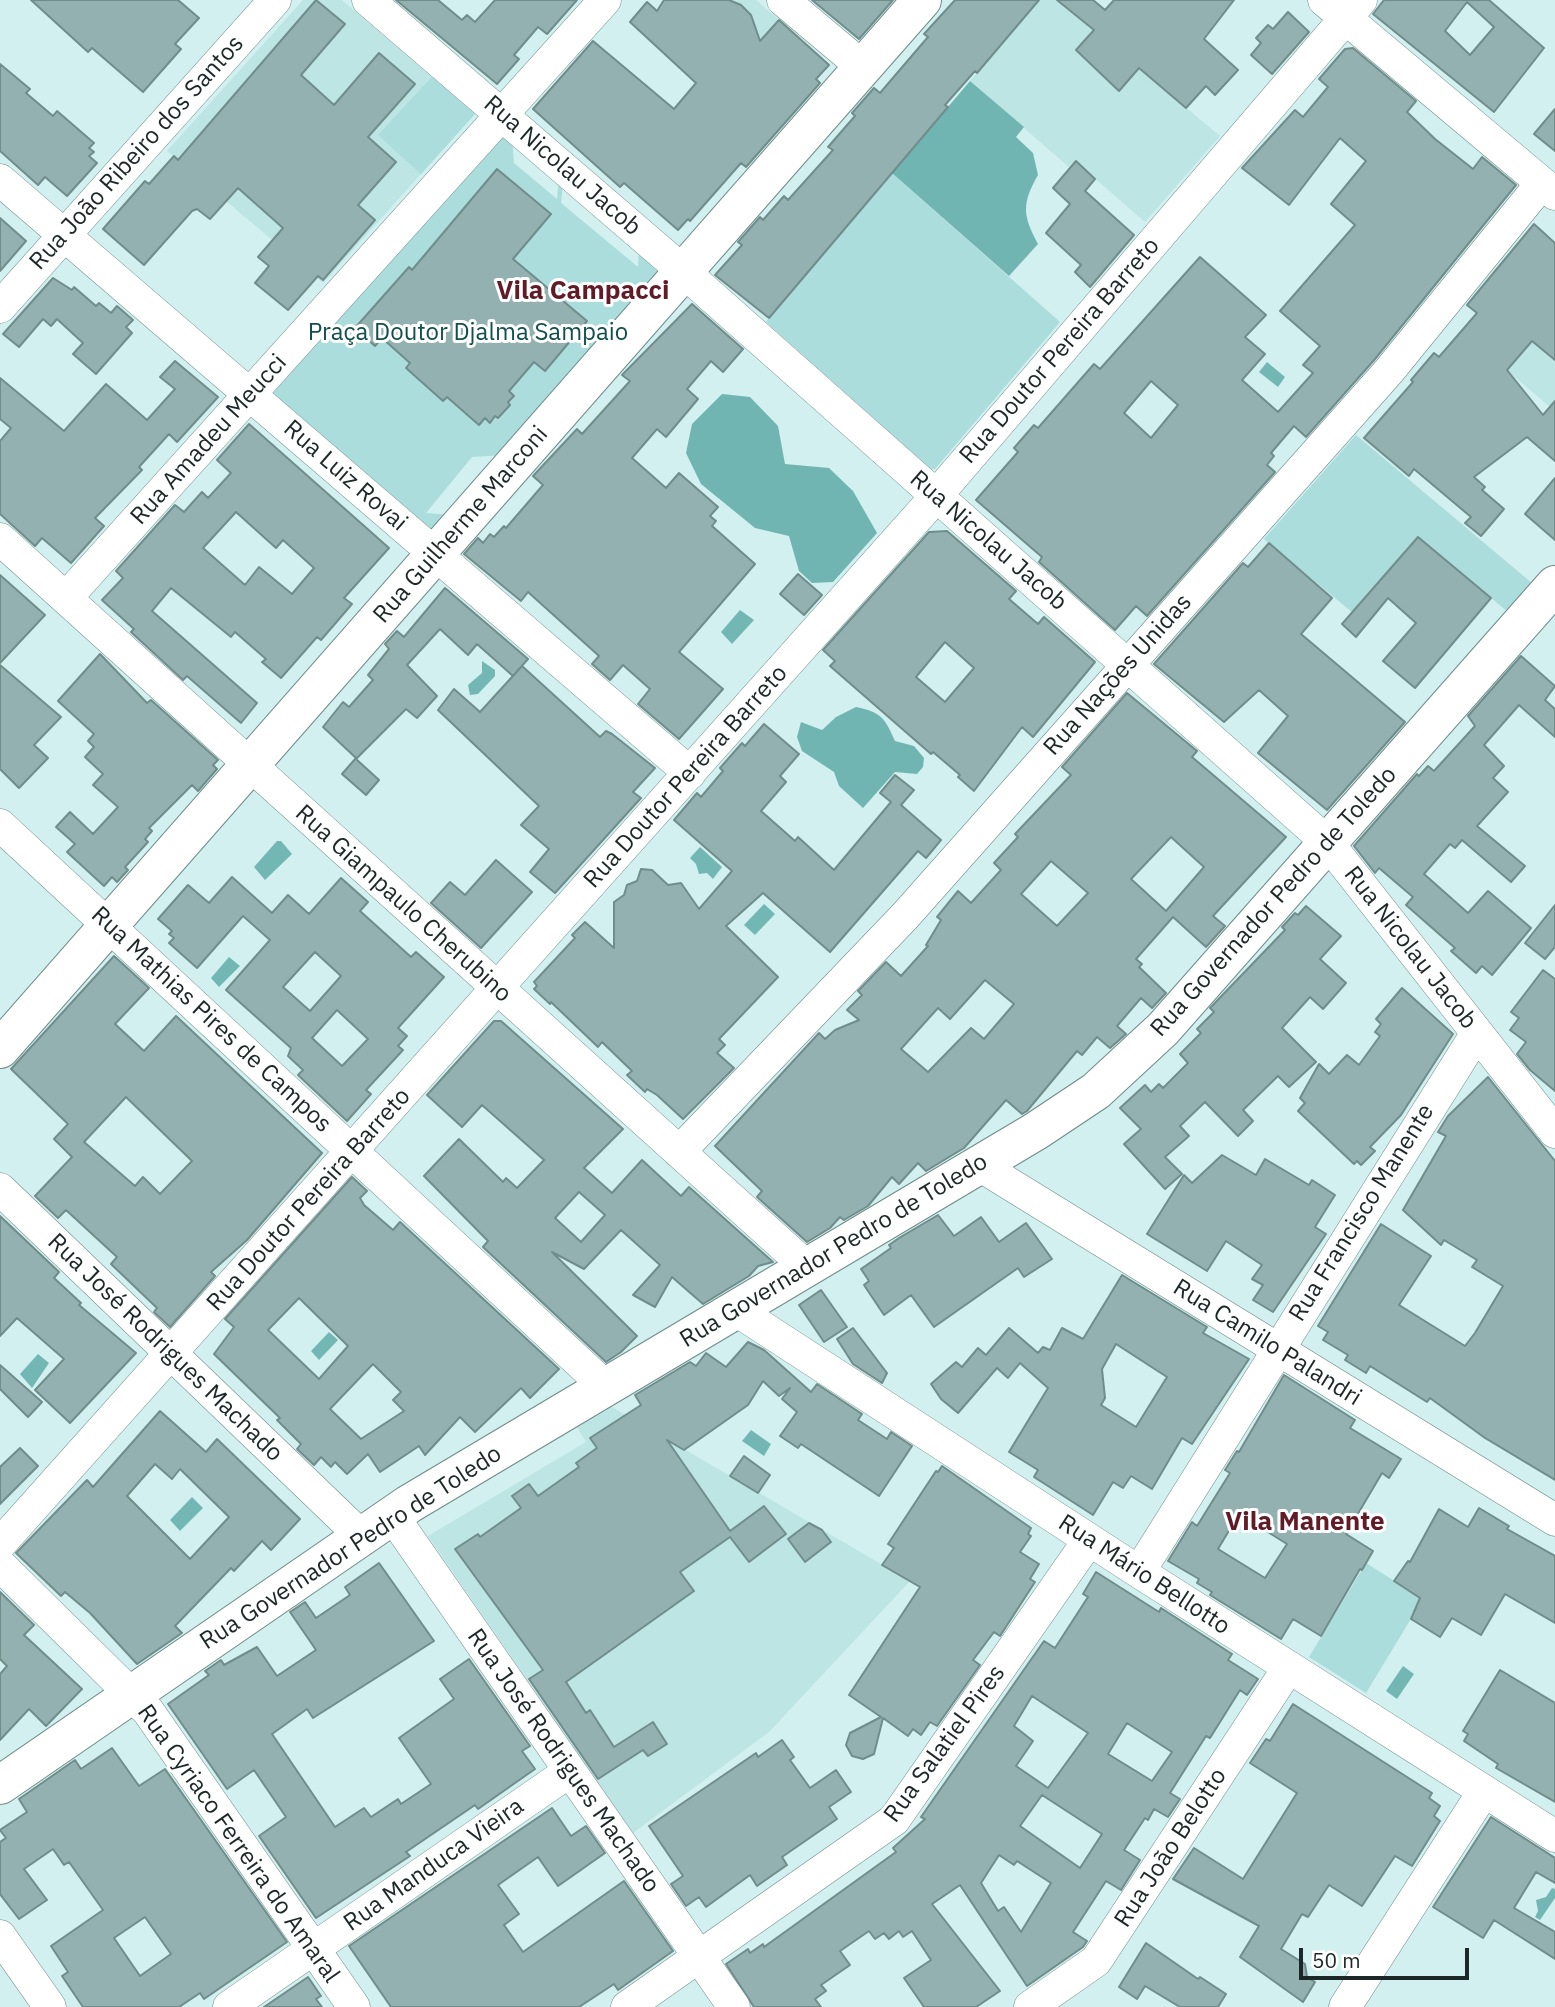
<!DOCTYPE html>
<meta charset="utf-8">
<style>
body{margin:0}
#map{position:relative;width:1555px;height:2007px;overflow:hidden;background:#d1f0ef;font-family:"IBM Plex Sans",sans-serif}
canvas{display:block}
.scale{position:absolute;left:1299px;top:1948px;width:170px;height:32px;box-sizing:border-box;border:4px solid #1c2827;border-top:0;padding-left:9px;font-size:21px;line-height:24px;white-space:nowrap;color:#1c2827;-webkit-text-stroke:5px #fff;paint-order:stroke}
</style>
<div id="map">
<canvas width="1555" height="2007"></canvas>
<div class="scale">50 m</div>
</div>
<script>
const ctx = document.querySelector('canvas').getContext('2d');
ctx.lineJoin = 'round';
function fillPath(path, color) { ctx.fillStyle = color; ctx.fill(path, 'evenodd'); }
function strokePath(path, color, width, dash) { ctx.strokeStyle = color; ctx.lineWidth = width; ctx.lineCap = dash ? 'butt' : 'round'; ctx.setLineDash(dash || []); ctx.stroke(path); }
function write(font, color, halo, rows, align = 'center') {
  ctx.font = font + ' "IBM Plex Sans",sans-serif'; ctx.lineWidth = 6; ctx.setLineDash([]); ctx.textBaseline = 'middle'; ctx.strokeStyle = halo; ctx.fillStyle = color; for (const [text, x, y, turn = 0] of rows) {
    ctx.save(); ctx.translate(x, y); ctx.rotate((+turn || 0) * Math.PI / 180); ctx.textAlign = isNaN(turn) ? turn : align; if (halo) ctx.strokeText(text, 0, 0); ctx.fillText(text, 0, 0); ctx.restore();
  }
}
fillPath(new Path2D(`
 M303,0H342L475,114L323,283L167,151Z
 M707,0H756L779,20L735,70Z
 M1039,0H1057L1220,136L1145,222L1076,162L1070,168L970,81Z
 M1555,286V401L1550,407L1494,359Z
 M612,1407L910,1581L769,1732L633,1833L428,1536L586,1442L577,1427Z`), '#bce5e4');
fillPath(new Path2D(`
 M432,77L475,114L421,174L378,135Z
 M501,136L512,138L514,163L557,199L559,178L563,181L561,203L638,267L639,247L663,268L504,455L472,457L426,513L452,515L431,532L273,393Z
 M892,173L1060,322L935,469H931L766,322Z
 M1356,435L1533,584L1508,612L1418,537L1353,613L1264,539Z
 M1366,1563L1423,1599L1366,1693L1309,1657Z`), '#aadddb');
fillPath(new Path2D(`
 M970,81L1024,127L1016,137L1033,153L1038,175C1022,203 1022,215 1038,244L1009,276L892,173Z
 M722,394L750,397L778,426L785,464L829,468L853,491L877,533L833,582L812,583L799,571L789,536L755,528L701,484L686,453L692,424Z
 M856,707C881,712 885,718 895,741L914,746L924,758L923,767L917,774L895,772L863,808L839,786L834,772L802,751L797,737L801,722L822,730L836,717Z`), '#71b5b3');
fillPath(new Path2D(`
 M1267,362L1285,377L1278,387L1259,372Z
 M740,610L754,620L732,644L721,632Z
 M482,661L495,670V676L478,694L470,695L468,685L482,673Z
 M277,841H281L292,854L265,880L254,867Z
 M700,847L722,867L713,879L707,873L699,874L696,864L690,858Z
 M764,904L775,914L755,935L744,925Z
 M229,957L240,966L219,987L211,978Z
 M329,1332L338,1340L319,1360L311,1351Z
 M38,1354L49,1363L32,1388L20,1374Z
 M751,1430L771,1444L764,1456L742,1441Z
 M192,1497L203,1508L180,1531L170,1520Z
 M1403,1666L1414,1674L1397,1699L1386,1691Z
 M1552,1888L1555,1889V1898L1540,1920L1535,1917L1538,1911L1536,1900L1546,1897Z`), '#73b7b5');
const building = new Path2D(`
 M31,0H178L199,18L175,44L181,49L143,92L92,48L88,52Z
 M316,0L345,24L301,75L334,105L379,53L415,84L368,137L396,162L358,205L375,220L323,280L318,276L288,310L255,283L269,266L258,257L283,228L238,188L210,219L197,209L192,211L144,265L103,229L145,181L149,184L174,156L178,160Z
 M396,0H438L462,20L467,15L475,22L495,0H577L547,34L538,27L514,55L519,59L497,84Z
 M664,0H729L741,5L751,15L760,41L779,20L829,65L816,79L820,83L746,167L741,163L690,221L688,219L678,230L624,183L620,187L533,109L593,41L674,109L696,83L630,22L647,2L657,11Z
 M812,0H893L859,39Z
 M955,0H1039L977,73L975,71L945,105L948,107L769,318L715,275L742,245L738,242L760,217L763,220L784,196L788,200L833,150L828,147L855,116L852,113L874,88L880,93L928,37L924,34Z
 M1057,0H1093L1105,10L1114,0H1234L1204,39L1238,70L1215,95L1206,86L1186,108L1139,68L1119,91L1076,50L1094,30Z
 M1384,0H1489L1544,48L1494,112L1373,14ZM1467,2L1494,27L1470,55L1445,31Z
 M1288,12L1309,32L1272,74L1251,55L1261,43L1256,38L1268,25L1273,29Z
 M1353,48L1416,101L1407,112L1435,139L1473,169L1482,157L1516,185L1375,359L1306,437L1294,426L1271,453L1274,456L1267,465L1275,472L1147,616L1136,606L1115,630L1039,562L1042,557L976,500L1018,452L1014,448L1034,425L1038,428L1094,364L1100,369L1200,257L1266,315L1245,337L1265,354L1242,380L1278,412L1313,373L1303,365L1320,346L1280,311L1355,225L1331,204L1366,161L1340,138L1289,205L1242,168L1295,110L1303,117L1328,87L1319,79L1345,49ZM1151,381L1178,405L1151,438L1124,413Z
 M0,64L30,89L26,93L53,116L57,111L94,143L89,148L94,152L89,156L97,163L67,196L45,177L38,185L0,151Z
 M1555,109V151L1534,134Z
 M1076,161L1095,179L1085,191L1134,235L1090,287L1075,272L1081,265L1046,233L1070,204L1053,188Z
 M497,169L551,214L513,259L587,321L545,371L534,362L509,391L514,396L508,402L510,405L498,418L495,416L490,423L485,418L479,425L447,397L443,401L406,368L410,363L382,338L375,346L355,328L409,267L412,270Z
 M0,218L26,241L0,271Z
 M1534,224L1555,243V360L1532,341L1507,370L1543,415L1555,401V461L1527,437L1474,477L1485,487L1482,490L1504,509L1481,536L1465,523L1471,517L1414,469L1409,476L1364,438L1413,382L1411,380L1434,353L1439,357L1477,313L1467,305Z
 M53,278L72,290L74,287L96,306L99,303L111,313L117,306L133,320L126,327L132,333L96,374L73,354L83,343L57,319L51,326L43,319L19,347L3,334Z
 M692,304L743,349L723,372L711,361L687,389L698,399L666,437L657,429L632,458L666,488L679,473L718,507L710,516L716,521L712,526L755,564L679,652L723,689L679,739L638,704L650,689L623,665L610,680L592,664L599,656L528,592L521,601L464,554L478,538L483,543L490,534L494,537L504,526L506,528L543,485L533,476L577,429L582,434L630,381L622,375Z
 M175,361L218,397L177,442L169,434L139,467L142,470L95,518L104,526L71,563L42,538L35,546L0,514V441L11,428L0,419V378L64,431L106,384L147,420L175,389L160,377Z
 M249,424L389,548L344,598L352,604L321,640L317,637L281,678L262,662L266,659L235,632L231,637L171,588L152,611L257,703L241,723L187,676L183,680L131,632L134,629L102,600L123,578L116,571L175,505L184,512L202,492L208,498L231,473L217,460ZM236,512L276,548L283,540L314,568L292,594L259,567L245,585L203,548Z
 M1555,478V540L1525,514Z
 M947,531L1016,591L1009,599L1038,624L1044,617L1095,662L1033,737L1022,727L974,791L958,777L960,775L933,752L931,754L830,666L835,661L823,650L929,532ZM945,642L974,668L945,702L916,677Z
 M1418,537L1491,598L1415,688L1383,661L1416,623L1388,598L1356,637L1342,624Z
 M1269,543L1332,598L1301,634L1405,722L1327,810L1258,753L1288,716L1259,690L1224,722L1154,664L1243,563L1248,567Z
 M798,574L822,595L804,615L780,594Z
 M0,575L45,615L0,663Z
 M445,588L528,659L513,676L477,644L468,655L440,629L407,665L437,696L417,718L406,709L356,759L379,780L366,795L342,774L356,758L323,727L343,702L349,707L373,680L368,675L389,649L385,644L397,631L404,637Z
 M100,654L147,703L151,700L218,760L213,765L217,769L198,791L192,785L149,828L152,831L145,839L148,842L125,867L128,870L117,882L112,877L104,886L67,852L75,844L56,827L70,812L93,834L118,807L93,785L103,774L85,757L94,747L88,741L94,734L58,701Z
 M1521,656L1555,686L1545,700L1555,709V737L1519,705L1484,745L1504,766L1493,778L1508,792L1477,826L1525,866L1511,882L1462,840L1455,848L1450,844L1424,874L1468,913L1488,891L1531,928L1492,975L1482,966L1476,973L1451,951L1455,948L1406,905L1413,897L1379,868L1375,873L1354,846L1417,774L1419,776L1428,766L1434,771L1475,726L1468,716Z
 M0,665L61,717L34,745L48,758L19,788L0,769Z
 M522,666L600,737L606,731L612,734L655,768L633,792L641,798L555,893L530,872L549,849L521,825L539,806L438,710L454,689L480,712Z
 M1127,693L1197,751L1192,757L1286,837L1213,916L1225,926L1206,947L1173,917L1136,959L1142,964L1139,967L1166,993L1152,1008L1141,998L1117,1026L1126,1034L1110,1048L1097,1037L1082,1055L1077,1051L1027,1111L1022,1114L1006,1100L964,1148L926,1171L918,1163L899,1184L892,1177L868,1206L844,1220L840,1217L830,1228L807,1242L757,1197L762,1191L715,1146L819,1033L825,1039L835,1030L859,1020L847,1010L862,995L858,991L886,962L901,976L928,946L926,945L941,920L937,917L958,891L971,903L1001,870L994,863L1018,837L1015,834L1071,775L1062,767ZM1171,837L1204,867L1166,911L1131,879ZM1051,861L1088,893L1057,926L1021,894ZM985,980L1014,1004L984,1039L971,1028L928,1072L901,1049L938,1008L950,1019Z
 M764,724L799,754L780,776L786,782L761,811L795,841L798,837L834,870L891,802L880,793L895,775L914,790L901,805L941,840L926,858L918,851L830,952L763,893L726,926L778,977L719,1039L725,1045L717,1053L734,1068L683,1119L657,1095L647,1089L645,1092L627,1075L632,1071L602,1042L598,1047L551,1002L550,1004L534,989L537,986L534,982L575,938L572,935L585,922L614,948V902L624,895L627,885L637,881L641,869L652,870L668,885L681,883L699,909L732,871L674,820L697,793L701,797L723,771L720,768L742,743L745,746Z
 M496,860L532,892L481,948L431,903L450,882L465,895Z
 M232,877L272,913L288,895L309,914L341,878L368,902L360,911L411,957L416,952L444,977L398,1028L407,1036L398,1046L403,1050L366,1090L371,1094L347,1121L298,1075L303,1070L288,1056L291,1048L226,990L270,940L243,916L197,968L169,943L174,938L169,934L172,931L158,919L188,885L209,903ZM315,952L341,976L310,1011L283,987ZM337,1010L368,1039L342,1066L312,1038Z
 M1555,905V947L1545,959L1525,943Z
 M1306,906L1341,936L1320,959L1346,983L1323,1009L1310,997L1282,1028L1316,1062L1289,1087L1278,1076L1243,1110L1253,1121L1238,1136L1205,1102L1180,1126L1189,1136L1165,1157L1182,1174L1165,1189L1124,1144L1141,1129L1120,1108L1145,1085L1151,1092L1159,1084L1163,1088L1188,1063L1180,1054L1201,1033L1197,1029L1214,1012L1210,1008L1285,930L1282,927L1295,913L1298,915Z
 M114,956L149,988L115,1024L144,1051L176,1016L322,1153L247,1240L211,1272L215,1276L170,1327L154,1312L157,1308L111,1264L117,1257L66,1210L58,1218L35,1196L72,1157L54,1139L68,1124L11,1069ZM126,1097L192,1161L160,1194L143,1177L135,1186L84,1142Z
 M1543,970L1555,979V1091L1530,1070L1517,1054L1526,1042L1510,1030L1519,1018L1511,1012Z
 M1402,988L1453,1034L1401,1115L1370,1147L1375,1151L1361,1165L1357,1161L1354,1164L1298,1111L1305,1103L1300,1098L1319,1064L1329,1074L1347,1055L1359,1065L1380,1036L1375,1032L1381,1024L1376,1019Z
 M494,1021H501L623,1129L584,1168L612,1193L642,1160L681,1196L689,1187L773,1262L758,1266L749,1276L703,1304L672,1277L655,1307L633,1295L660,1265L621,1230L584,1269L552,1252L637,1336L621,1352L606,1362L483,1247L488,1241L424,1176L459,1139L503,1182L506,1178L517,1188L544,1160L482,1105L462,1127L427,1095ZM579,1192L605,1215L581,1242L555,1218Z
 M1488,1077L1555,1161V1480L1485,1438L1430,1398L1427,1402L1370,1366L1366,1373L1345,1360L1348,1355L1323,1340L1328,1332L1318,1326L1381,1224L1431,1256L1399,1305L1465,1346L1475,1333L1503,1286L1472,1267L1477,1260L1444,1240L1441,1245L1403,1210L1446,1136L1438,1132L1448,1116Z
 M1222,1155L1256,1175L1265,1159L1309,1185L1312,1180L1335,1195L1315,1227L1326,1234L1273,1312L1253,1300L1263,1285L1252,1279L1262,1265L1226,1241L1207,1271L1147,1234L1184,1175L1192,1183Z
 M352,1177L367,1191L360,1198L364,1205L393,1230L400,1222L559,1369L530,1398L521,1388L475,1432L460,1417L425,1455L419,1446L380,1472L368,1454L347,1474L335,1462L331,1467L321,1457L314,1465L297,1449L301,1444L277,1420L280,1418L214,1354L234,1327L225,1319ZM299,1298L348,1346L319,1379L268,1330ZM373,1364L401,1392L393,1400L404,1411L361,1439L330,1409Z
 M938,1215L954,1236L981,1217L999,1242L1026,1223L1052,1259L1024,1277L1018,1268L934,1327L911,1295L884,1315L864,1285L869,1281L861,1269L891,1248L889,1245L899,1238Z
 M0,1216L59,1272L54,1278L81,1303L79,1305L136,1353L70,1423L35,1390L64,1359L17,1318L0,1336Z
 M1122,1275L1207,1327L1203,1333L1249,1359L1192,1444L1182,1438L1152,1489L1131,1476L1123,1488L1113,1482L1093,1515L1034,1477L1038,1470L1009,1452L1048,1388L1020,1363L1008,1378L997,1368L958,1413L941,1399L931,1384L956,1362L962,1367L978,1348L986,1355L1009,1328L1038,1353L1043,1347L1050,1350L1062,1328L1083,1339ZM1116,1344L1167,1377L1136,1427L1101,1405L1105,1398L1102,1369Z
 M821,1290L847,1327L824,1342L799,1305Z
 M853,1328L887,1373L882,1383L853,1364L837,1339Z
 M748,1342L764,1350L811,1392L817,1384L862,1414L858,1420L887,1439L891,1432L912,1446L879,1496L801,1444L798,1448L780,1436L797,1412L782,1399L790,1388L779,1396L763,1381L748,1405L684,1450L667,1440L730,1531L764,1506L786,1534L749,1562L730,1537L680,1572L694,1591L566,1682L586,1713L590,1710L614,1747L653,1722L667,1744L648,1756L643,1750L598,1779L529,1679L543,1670L455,1549L478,1534L480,1537L521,1508L512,1496L529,1484L538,1496L579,1467L576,1463L597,1448L590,1438L641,1405L635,1395L690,1362L696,1366L706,1353L726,1367Z
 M0,1365L42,1402L28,1417L0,1389Z
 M1284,1375L1355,1420L1350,1428L1401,1459L1389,1478L1382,1473L1346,1534L1373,1551L1362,1570L1360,1569L1321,1636L1293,1619L1281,1639L1210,1595L1212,1592L1197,1583L1199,1579L1168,1561L1192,1522L1197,1526L1230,1473L1225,1470L1237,1451L1239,1452ZM1239,1514L1287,1544L1265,1578L1218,1549Z
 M160,1411L206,1452L217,1439L300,1519L271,1550L262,1541L234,1571L231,1568L175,1626L182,1633L137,1664L90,1613L65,1592L61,1596L16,1553L87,1480L93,1487ZM155,1464L172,1479L180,1469L229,1517L190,1559L127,1496Z
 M20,1448L38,1466L0,1504V1467Z
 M744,1456L770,1475L758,1493L730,1476Z
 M942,1466L1031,1528L1028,1534L1031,1536L1020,1552L1039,1564L1030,1579L1035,1582L1000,1636L994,1632L973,1660L980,1665L937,1726L930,1722L921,1735L913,1729L908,1736L883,1718L874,1754L863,1759L852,1756L846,1745L850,1733L881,1717L849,1695L920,1587L882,1565L894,1548L888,1544L936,1471L938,1472Z
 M1479,1508L1509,1526L1507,1529L1555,1556V1623L1505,1594L1481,1635L1452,1618L1440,1637L1411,1619L1420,1598L1394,1581L1408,1561L1410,1562L1439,1509L1468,1527Z
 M809,1523L822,1530L831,1542L805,1562L788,1539Z
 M379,1563L434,1641L313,1718L307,1709L272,1734L335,1827L364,1808L371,1817L398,1799L401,1804L431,1784L399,1738L454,1699L440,1679L469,1659L530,1746L522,1751L535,1769L478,1809L475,1805L406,1852L410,1856L316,1918L259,1836L286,1817L254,1770L227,1789L168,1704L209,1675L205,1671L221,1660L224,1665L257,1647L277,1676L316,1650L290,1612L305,1602L316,1618L350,1595L345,1587Z
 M1096,1572L1159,1612L1161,1608L1232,1654L1228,1660L1258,1679L1247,1695L1240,1690L1210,1738L1206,1736L1170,1793L1180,1799L1168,1817L1154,1809L1148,1820L1145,1818L1124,1850L1140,1860L1121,1890L1106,1881L1073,1932L1087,1941L1083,1947L1027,1986L960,1885L932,1904L1000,1991L976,2007H924L904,1978L931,1960L912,1931L903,1937L899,1931L889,1939L884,1933L875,1939L869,1931L840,1951L850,1965L821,1985L826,1991L815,1999L821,2007H754L726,1964L748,1949L750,1953L763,1944L764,1947L896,1852L893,1848L925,1819L921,1817L1044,1641L1055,1648L1088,1597L1083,1594ZM1032,1696L1088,1733L1048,1788L1016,1766L1033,1741L1014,1726ZM1127,1723L1172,1752L1152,1781L1108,1754ZM1042,1795L1102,1834L1080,1868L1020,1826ZM999,1855L1014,1865L1017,1861L1051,1883L1021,1932L1004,1907L998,1911L981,1883Z
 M0,1592L34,1625L24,1635L82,1689L46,1726L29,1709L0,1740V1674L7,1666L0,1659Z
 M1500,1670L1555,1703V1802L1496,1768L1498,1764L1464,1741L1468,1734L1463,1731Z
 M1293,1704L1432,1793L1429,1798L1440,1806L1434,1816L1440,1821L1412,1866L1395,1856L1362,1906L1329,1885L1308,1917L1302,1914L1281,1949L1305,1964L1307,1977L1315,1982L1303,2002L1240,1957L1259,1926L1173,1879L1194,1848L1243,1879L1297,1793L1250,1763L1266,1739L1270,1741Z
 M782,1740L794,1757L790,1760L810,1788L836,1770L851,1792L829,1807L837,1819L782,1857L787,1865L757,1886L750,1875L706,1907L699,1897L686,1906L671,1884L683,1876L649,1826L756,1753L758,1757Z
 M112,1748L139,1786L165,1769L287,1942L204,1999L200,1993L179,2007H83L62,1976L68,1972L51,1946L103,1910L69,1862L64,1865L53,1849L24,1869L47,1900L19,1919L0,1894V1842L6,1838L0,1830L27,1812L19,1799L75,1760L81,1769ZM145,1917L171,1954L140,1976L114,1938Z
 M552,1808L571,1836L586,1826L605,1853L558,1886L538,1857L498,1885L519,1914L504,1925L523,1952L624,1881L673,1951L618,1990L614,1984L579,2007H391L349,1946Z
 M1491,1817L1555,1858V1883L1536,1872L1514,1908L1555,1932V1959L1494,1920L1483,1938L1433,1907Z
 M1146,1943L1198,1979L1200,1977L1226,1994L1218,2007H1180L1145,1986L1137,1999L1119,1987Z
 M308,1977L321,1996L316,1999L322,2007H264Z`);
fillPath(building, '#93b1b0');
strokePath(building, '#708d8c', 2);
const minor = new Path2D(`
 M368,0L683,271L1327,842L1555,1132
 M783,0L864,68
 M1324,0L1555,194
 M0,180L690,773
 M0,307L275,0
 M0,539L808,1268
 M66,598L605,0
 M0,825L606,1387
 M679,1152L905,916L1389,371L1542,183
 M979,1165L1555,1520
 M0,1189L361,1536
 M736,1310L1139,1572L1555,1836
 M392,1515L734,2007
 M0,1544L924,510L1361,0
 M0,1565L148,1711L354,2007
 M1139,1572L1477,1033
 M0,1936L50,2007
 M229,2007L570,1771
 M627,2007L894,1820L1089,1540
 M1030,2007L1096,1961L1289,1667
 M1345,2007L1484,1791`);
const major = new Path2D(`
 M0,1049L922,0
 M0,1785L409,1504L1036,1131L1096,1091L1163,1029L1555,585`);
strokePath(minor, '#6e8b8a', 33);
strokePath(major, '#6e8b8a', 40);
strokePath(minor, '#fff', 32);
strokePath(major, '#fff', 38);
write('24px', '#1c2827', '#fff', [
 ["Rua João Ribeiro dos Santos",137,153,-48],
 ["Rua Nicolau Jacob",562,166,41],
 ["Rua Doutor Pereira Barreto",1060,351,-49],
 ["Rua Amadeu Meucci",209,440,-48],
 ["Rua Luiz Rovai",345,476,41],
 ["Rua Guilherme Marconi",461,525,-49],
 ["Rua Nicolau Jacob",988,541,41],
 ["Rua Nações Unidas",1118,675,-48],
 ["Rua Doutor Pereira Barreto",686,777,-48],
 ["Rua Governador Pedro de Toledo",1274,902,-48],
 ["Rua Giampaulo Cherubino",403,904,42],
 ["Rua Nicolau Jacob",1410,948,52],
 ["Rua Mathias Pires de Campos",211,1020,43],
 ["Rua Doutor Pereira Barreto",309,1200,-48],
 ["Rua Francisco Manente",1362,1213,-58],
 ["Rua Governador Pedro de Toledo",834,1251,-31],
 ["Rua Camilo Palandri",1267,1343,32],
 ["Rua José Rodrigues Machado",165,1348,44],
 ["Rua Governador Pedro de Toledo",351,1548,-33],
 ["Rua Mário Bellotto",1144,1575,33],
 ["Rua Salatiel Pires",945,1744,-54],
 ["Rua José Rodrigues Machado",563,1761,55],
 ["Rua Cyriaco Ferreira do Amaral",238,1844,55],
 ["Rua João Belotto",1171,1848,-57],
 ["Rua Manduca Vieira",434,1865,-35]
]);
write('24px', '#124f4e', '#fff', [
 ["Praça Doutor Djalma Sampaio",468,333]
]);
write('bold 26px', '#611b27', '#fff', [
 ["Vila Campacci",583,291],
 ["Vila Manente",1305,1522]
]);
</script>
